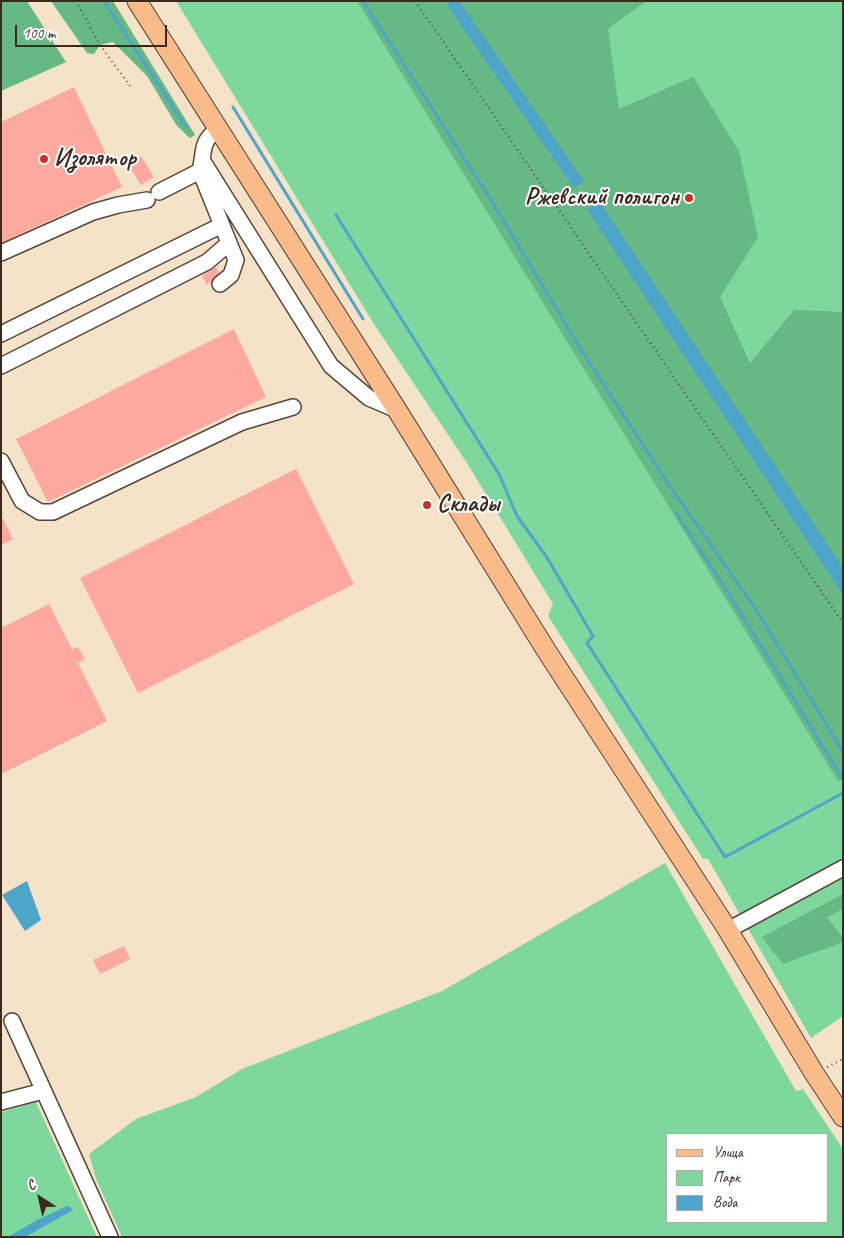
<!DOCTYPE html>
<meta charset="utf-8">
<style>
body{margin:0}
#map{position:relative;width:844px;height:1238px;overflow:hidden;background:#f4e2c9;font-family:Caveat,sans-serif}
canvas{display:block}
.frame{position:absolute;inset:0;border:2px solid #3b2a1e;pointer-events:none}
.legend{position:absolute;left:666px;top:1133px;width:162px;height:90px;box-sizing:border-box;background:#fff;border:1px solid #b1aaa5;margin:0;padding:6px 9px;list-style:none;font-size:15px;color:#3b2a1e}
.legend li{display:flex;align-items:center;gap:10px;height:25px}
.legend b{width:25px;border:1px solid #b1aaa5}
.north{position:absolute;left:15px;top:1173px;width:50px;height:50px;-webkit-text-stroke:4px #fff;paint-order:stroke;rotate:325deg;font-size:14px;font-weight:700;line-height:20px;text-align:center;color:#3b2a1e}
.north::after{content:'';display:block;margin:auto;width:18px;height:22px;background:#3b2a1e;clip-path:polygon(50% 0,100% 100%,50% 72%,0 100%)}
.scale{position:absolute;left:15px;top:25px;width:152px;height:22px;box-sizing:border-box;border:2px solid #3b2a1e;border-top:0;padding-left:6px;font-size:15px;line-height:18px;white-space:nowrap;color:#3b2a1e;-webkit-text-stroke:4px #fff;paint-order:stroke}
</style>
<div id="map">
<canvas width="844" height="1238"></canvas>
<div class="frame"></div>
<ul class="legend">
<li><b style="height:6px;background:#fabb8b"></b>Улица</li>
<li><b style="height:14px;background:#7ed89e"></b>Парк</li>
<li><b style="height:14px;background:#4da5ca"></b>Вода</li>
</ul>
<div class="north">С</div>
<div class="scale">100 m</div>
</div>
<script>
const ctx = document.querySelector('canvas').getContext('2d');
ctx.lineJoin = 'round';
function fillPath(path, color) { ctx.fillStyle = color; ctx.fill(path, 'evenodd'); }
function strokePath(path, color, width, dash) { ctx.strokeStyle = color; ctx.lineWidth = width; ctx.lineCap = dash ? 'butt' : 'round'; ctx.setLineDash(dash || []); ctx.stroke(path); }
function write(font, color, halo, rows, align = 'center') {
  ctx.font = font + ' Caveat,sans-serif'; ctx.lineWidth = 4; ctx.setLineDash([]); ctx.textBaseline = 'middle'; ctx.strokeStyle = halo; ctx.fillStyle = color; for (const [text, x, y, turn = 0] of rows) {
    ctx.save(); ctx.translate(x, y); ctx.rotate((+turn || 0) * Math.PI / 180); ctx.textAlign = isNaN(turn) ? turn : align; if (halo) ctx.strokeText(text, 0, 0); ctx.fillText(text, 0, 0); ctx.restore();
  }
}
fillPath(new Path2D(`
 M176,1H409L843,634V1016L811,1038L708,859H703L548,616L553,604L467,463L374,324Z
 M425,1H843V611Z
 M665,863L796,1091L803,1089L843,1149V1237H122L96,1179L89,1154L136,1119L196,1097L242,1069L442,991ZM668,1134H828V1222H668Z
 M36,1102L97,1237H1V1112Z`), '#7ed89e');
fillPath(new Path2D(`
 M6,1H27L66,62L1,91V3Z
 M51,1H113L195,135L190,138L177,126L147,76L113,42L100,45L94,54L87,53Z
 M357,1H646L608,29L619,109L693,77L739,151L758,237L720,297L750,363L794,310L843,312V779L838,781Z
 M843,894V909L827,917L843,938V942L783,964L762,937Z`), '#66b885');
fillPath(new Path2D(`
 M452,1H459L584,181L574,188L447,5Z
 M600,202L843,568V595L587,209Z
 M27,881L41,920L25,931L2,895Z
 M67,1206L70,1207L73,1210L25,1237H8L37,1220Z`), '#4da5ca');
strokePath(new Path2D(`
 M104,1L186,127
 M363,1L491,200L578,345L669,485L755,608L843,752
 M233,107L363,319
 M336,215L499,474L517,516L546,556L593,636L587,643L725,857L843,793
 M676,513L724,586L843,779`), '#4da5ca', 3);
fillPath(new Path2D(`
 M74,87L122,187L1,243V122Z
 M141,156L154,177L141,185L128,164Z
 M216,267L219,273L207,285L202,276Z
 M234,329L266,397L48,502L16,439Z
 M296,469L354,584L138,693L80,578Z
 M1,515L13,539L1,545Z
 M49,604L72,649L78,647L85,659L78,663L107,721L1,774V628Z
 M124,946L130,959L100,974L93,960Z`), '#fda99f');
const minor = new Path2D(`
 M202,160L331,366L369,398L397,410
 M200,171L236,260L231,275L220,284
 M159,192L200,171C205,150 200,142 218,129
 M1,253L93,212L118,205L147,200
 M1,334L222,225
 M1,366L207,262L229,243
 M1,461L22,501L40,512H53L242,422L293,407
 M728,930L843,868
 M12,1021L110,1237
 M1,1102L43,1091`);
const major = new Path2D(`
 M137,1L397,410L546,650L726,927L814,1073L843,1117`);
strokePath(minor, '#574638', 18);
strokePath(major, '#574638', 21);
strokePath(new Path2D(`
 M76,1L100,45L130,86
 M415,1L843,623
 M827,1067L843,1059`), '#574638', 2, [1, 4]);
strokePath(minor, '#fff', 15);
strokePath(major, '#fabb8b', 19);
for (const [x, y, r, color] of [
 [44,159,5,"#c8321e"],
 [689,198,5,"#c8321e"],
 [427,505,5,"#c8321e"]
]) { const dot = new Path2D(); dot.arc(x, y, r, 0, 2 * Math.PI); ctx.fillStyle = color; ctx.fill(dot); strokePath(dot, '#fff', 2); }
write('bold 24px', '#3b2a1e', '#fff', [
 ["Изолятор",54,159],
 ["Ржевский полигон",679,198,"right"],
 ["Склады",437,505]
], 'left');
</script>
